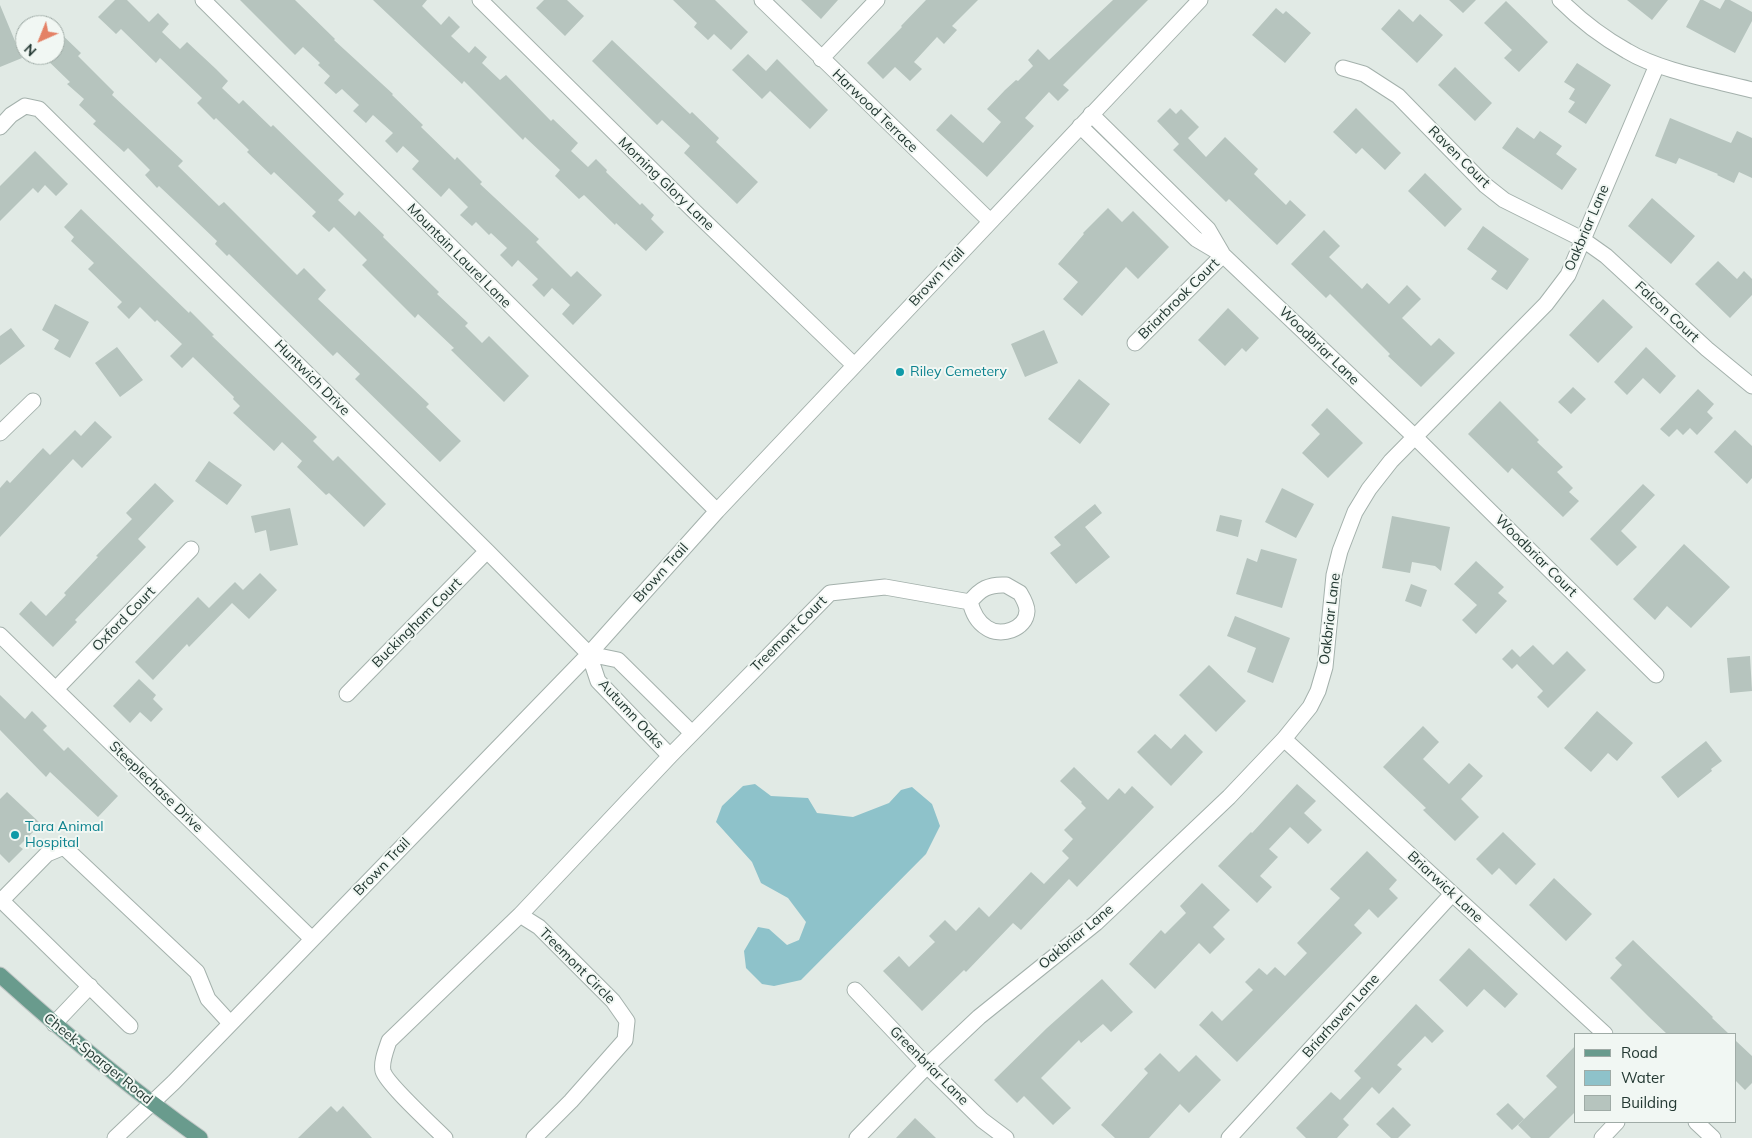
<!DOCTYPE html>
<style>
body{margin:0}
#map{position:relative;width:1752px;height:1138px;overflow:hidden;background:#e1eae5;font-family:Mulish,sans-serif}
canvas{display:block}
.legend{position:absolute;left:1574px;top:1033px;width:162px;height:90px;box-sizing:border-box;background:#f1f7f3;border:1px solid #9faba6;margin:0;padding:6px 9px;list-style:none;font-size:15px;color:#233832}
.legend li{display:flex;align-items:center;gap:10px;height:25px}
.legend b{width:25px;border:1px solid #9faba6}
.north{position:absolute;left:15px;top:15px;width:50px;height:50px;box-sizing:border-box;background:#f1f7f3;border:1px solid #9faba6;border-radius:50%;rotate:224deg;font-size:14px;font-weight:700;line-height:20px;text-align:center;color:#233832}
.north::after{content:'';display:block;margin:auto;width:18px;height:22px;background:#e48165;clip-path:polygon(50% 0,100% 100%,50% 72%,0 100%)}
</style>
<div id="map">
<canvas width="1752" height="1138"></canvas>
<ul class="legend">
<li><b style="height:6px;background:#699b8d"></b>Road</li>
<li><b style="height:14px;background:#8ec2ca"></b>Water</li>
<li><b style="height:14px;background:#b6c4be"></b>Building</li>
</ul>
<div class="north">N</div>
</div>
<script>
const ctx = document.querySelector('canvas').getContext('2d');
ctx.lineJoin = 'round';
function fillPath(path, color) { ctx.fillStyle = color; ctx.fill(path, 'evenodd'); }
function strokePath(path, color, width, dash) { ctx.strokeStyle = color; ctx.lineWidth = width; ctx.lineCap = dash ? 'butt' : 'round'; ctx.setLineDash(dash || []); ctx.stroke(path); }
function write(font, color, halo, rows, align = 'center') {
  ctx.font = font + ' Mulish,sans-serif'; ctx.lineWidth = 4; ctx.setLineDash([]); ctx.textBaseline = 'middle'; ctx.strokeStyle = halo; ctx.fillStyle = color; for (const [text, x, y, turn = 0] of rows) {
    ctx.save(); ctx.translate(x, y); ctx.rotate((+turn || 0) * Math.PI / 180); ctx.textAlign = isNaN(turn) ? turn : align; if (halo) ctx.strokeText(text, 0, 0); ctx.fillText(text, 0, 0); ctx.restore();
  }
}
fillPath(new Path2D(`
 M755,784L771,796L808,798L817,813L853,817L889,803L901,790L912,787L932,804L940,826L926,854L801,980L774,986L762,984L746,968L744,951L758,927L769,929L787,945L799,940L806,922L788,898L761,883L752,862L716,822L722,806L743,786Z`), '#8ec2ca');
fillPath(new Path2D(`
 M115,0H127L149,22L158,13L169,24L162,32L180,49L187,42L216,69L228,81L222,88L239,104L243,100L271,127L273,125L344,194L338,200L355,216L359,211L384,235L383,237L439,292L437,294L468,323L465,326L482,343L489,336L529,376L504,402L451,350L454,348L418,314L415,318L362,265L367,260L334,227L329,232L312,216L316,212L274,172L271,175L247,152L249,150L216,118L214,120L197,103L202,98L160,58L156,63L121,29L116,34L98,17Z
 M240,0H295L335,39L334,40L393,94L392,95L423,125L421,127L455,160L457,157L482,182L480,184L539,239L536,242L571,277L577,271L602,295L573,325L562,314L570,305L552,288L544,297L532,285L538,279L518,260L512,267L500,255L507,248L491,233L489,235L476,222L472,226L460,215L468,207L449,188L441,197L412,169L419,161L403,146L397,153L385,141L393,133L373,115L366,123L353,111L359,105L342,89L336,94L324,83L330,76L318,65L320,63L303,47L295,55Z
 M373,0H427L422,6L441,25L449,16L460,27L451,36L469,53L475,46L487,57L482,63L500,80L506,75L551,121L553,119L578,143L571,151L588,167L596,159L607,170L606,172L640,205L642,203L654,215L651,219L664,232L646,251L616,223L615,225L584,195L579,199L555,176L560,170L525,137L523,140L464,81L462,84Z
 M544,0H567L584,16L565,36L536,8Z
 M673,0H715L748,32L731,50L714,34L708,40L694,27L697,23Z
 M801,0H838L821,19Z
 M926,0H978L952,26L957,30L944,44L937,37L914,62L922,69L910,81L895,67L883,79L867,63L902,27L901,26Z
 M1113,0H1148L1063,85L1069,90L1058,101L1049,92L1025,118L1034,126L987,177L936,130L951,114L983,143L1001,122L987,109L1005,90L1016,80L1018,81L1033,66L1028,60L1038,49L1049,60Z
 M1449,0H1476L1463,13Z
 M1627,0H1668L1652,20Z
 M1700,0H1703L1720,9L1725,0H1730L1752,12V21L1735,53L1686,27Z
 M1506,1L1548,42L1519,72L1504,58L1512,50L1484,23Z
 M0,5L22,58L0,67Z
 M1276,8L1283,14L1286,11L1311,33L1285,63L1252,35Z
 M1399,9L1413,22L1420,14L1443,35L1417,63L1381,29Z
 M55,28L81,53L78,56L114,92L112,95L183,161L178,166L219,206L224,202L297,275L304,268L326,290L318,299L429,404L426,407L461,441L440,462L355,379L360,374L337,352L333,356L229,254L227,256L215,244L217,241L195,220L159,186L157,188L145,175L150,170L128,148L124,152L93,124L96,121L79,105L84,99L67,84L70,82L42,55H55Z
 M612,40L690,114L692,112L719,138L716,142L758,182L737,204L684,153L690,146L662,120L657,125L592,61Z
 M748,54L766,71L777,59L828,110L810,129L770,91L762,99L732,70Z
 M1577,63L1611,85L1586,124L1568,112L1575,102L1569,99L1575,89L1564,82Z
 M1455,67L1492,103L1475,121L1438,85Z
 M1170,108L1176,114L1181,109L1199,127L1188,138L1206,157L1225,137L1258,169L1254,174L1286,205L1290,200L1306,215L1277,245L1229,199L1226,202L1173,150L1179,144L1157,121Z
 M1356,108L1401,153L1385,170L1362,148L1356,154L1333,132Z
 M1670,118L1731,143L1737,131L1752,138V178L1739,172L1734,183L1717,175L1718,174L1679,158L1676,164L1655,156Z
 M1517,127L1534,139L1540,131L1562,146L1556,154L1577,169L1562,190L1502,148Z
 M35,151L68,184L56,196L45,185L38,193L33,188L0,221V186Z
 M1425,173L1462,209L1445,227L1408,191Z
 M1652,198L1695,236L1671,264L1628,226Z
 M1108,208L1122,222L1133,211L1169,247L1138,279L1126,267L1082,316L1063,299L1078,282L1058,264L1084,234L1083,233Z
 M81,209L189,313L190,311L214,335L212,336L317,437L313,441L333,461L338,456L386,504L364,527L329,493L326,495L297,467L302,461L282,442L274,451L233,413L240,406L233,399L234,397L193,357L182,368L170,356L182,344L157,320L155,322L140,307L129,319L117,307L122,302L88,269L94,263L71,241L74,237L64,227Z
 M1483,226L1529,259L1507,290L1491,279L1497,271L1467,249Z
 M1324,230L1340,246L1329,257L1362,289L1367,283L1389,304L1407,285L1421,299L1402,318L1431,346L1439,338L1455,353L1421,387L1388,356L1390,354L1330,294L1326,298L1291,264Z
 M1718,261L1737,279L1744,271L1752,279V295L1730,318L1695,284Z
 M1603,299L1633,327L1598,363L1569,335Z
 M55,304L89,322L70,358L54,349L59,340L42,330Z
 M1228,308L1259,338L1246,352L1242,348L1225,366L1198,340Z
 M11,328L25,346L0,365V336Z
 M1044,330L1058,363L1025,377L1011,344Z
 M117,347L143,380L120,397L95,363Z
 M1646,347L1676,376L1660,394L1643,378L1627,395L1614,382Z
 M1079,379L1110,404L1080,444L1048,419Z
 M1573,387L1586,399L1571,414L1558,402Z
 M1698,389L1714,404L1707,412L1713,418L1697,435L1690,428L1683,435L1677,429L1669,437L1660,429Z
 M1500,401L1539,440L1537,442L1563,467L1557,472L1573,488L1569,492L1579,501L1563,517L1512,468L1508,473L1468,434Z
 M1327,408L1363,443L1328,478L1302,453L1320,434L1311,425Z
 M95,421L112,437L82,468L73,459L0,537V488L7,480L10,483L43,448L50,455L75,430L81,436Z
 M1735,430L1752,446V478L1747,484L1714,452Z
 M209,461L242,485L227,505L195,481Z
 M155,483L174,501L138,539L146,547L75,620L77,622L53,647L19,614L31,601L46,616L66,595L64,593L98,557L96,556L132,519L126,513Z
 M1643,484L1655,495L1621,531L1637,547L1617,566L1590,539Z
 M1282,488L1314,504L1296,538L1265,522Z
 M1095,504L1102,513L1085,527L1110,557L1076,584L1050,553L1061,545L1054,537Z
 M290,508L298,545L270,551L266,530L255,533L251,516Z
 M1220,515L1242,520L1238,537L1216,531Z
 M1392,516L1450,527L1441,571L1435,566L1412,562L1410,573L1382,568Z
 M1684,544L1730,587L1691,628L1667,606L1655,620L1633,599Z
 M1261,549L1297,559L1282,608L1236,594L1247,558L1257,562Z
 M1476,561L1504,587L1498,593L1507,601L1476,634L1462,620L1477,605L1454,584Z
 M260,573L277,590L249,619L232,603L189,647L187,644L153,680L135,662L198,597L209,608L235,582L243,590Z
 M1411,584L1427,590L1421,607L1405,601Z
 M1235,616L1290,638L1273,683L1247,672L1256,648L1227,636Z
 M1533,645L1553,665L1567,651L1586,670L1548,708L1537,697L1543,691L1517,664L1512,669L1502,659L1512,649L1520,657Z
 M1750,656L1752,691L1730,693L1727,658Z
 M1209,665L1246,701L1216,732L1179,695Z
 M139,679L156,695L153,699L163,709L151,722L140,712L130,723L113,706Z
 M0,695L25,719L32,711L47,726L43,730L64,751L68,747L118,796L98,817L50,772L46,777L0,730Z
 M1597,711L1633,743L1617,761L1608,753L1591,772L1564,748Z
 M1423,726L1439,742L1423,759L1449,784L1469,763L1483,776L1461,799L1479,817L1455,841L1423,810L1426,808L1383,767Z
 M1155,734L1171,749L1185,734L1203,752L1171,786L1137,752Z
 M1706,741L1722,761L1711,769L1712,771L1678,798L1661,777Z
 M1074,767L1108,800L1119,788L1125,794L1132,786L1154,807L1077,887L1069,879L1021,930L1013,923L966,972L964,970L922,1011L883,971L899,956L909,967L935,942L929,936L945,920L956,931L979,907L989,917L1031,872L1044,884L1069,858L1062,851L1073,839L1064,830L1086,808L1081,803L1082,802L1060,781Z
 M1297,784L1316,801L1304,813L1322,830L1308,844L1290,827L1269,849L1278,857L1260,876L1272,887L1257,903L1218,866L1251,832L1252,833Z
 M7,792L41,824L19,846L23,849L9,863L0,854V799Z
 M1503,832L1536,864L1516,885L1499,868L1492,875L1476,859Z
 M1367,851L1397,880L1389,889L1398,898L1378,918L1369,909L1354,925L1362,933L1237,1062L1199,1025L1212,1011L1222,1021L1253,990L1245,982L1259,968L1267,975L1275,967L1285,976L1307,953L1297,943L1340,898L1330,889Z
 M1554,878L1592,914L1566,941L1529,905Z
 M1202,883L1230,910L1213,927L1225,939L1210,954L1199,943L1155,989L1129,964L1161,930L1165,934L1186,913L1180,906Z
 M1633,940L1713,1017L1712,1018L1729,1034H1667L1649,1017L1610,978L1622,965L1615,958Z
 M1469,948L1518,994L1505,1008L1484,989L1467,1007L1439,980Z
 M1102,979L1133,1012L1111,1032L1103,1024L1081,1043L1079,1040L1041,1078L1071,1108L1053,1125L1024,1096L1017,1103L994,1080L1047,1028Z
 M1416,1004L1444,1031L1432,1043L1425,1036L1397,1065L1402,1069L1379,1094L1372,1087L1343,1119L1349,1125L1337,1138H1306L1296,1128L1331,1092L1340,1100L1361,1078L1354,1071Z
 M1736,1041L1752,1056V1083L1745,1090L1736,1081Z
 M1576,1045V1111L1549,1138H1531L1518,1125L1557,1087L1546,1076Z
 M1160,1053L1179,1072L1196,1055L1221,1080L1189,1113L1180,1104L1149,1138H1115L1101,1125L1148,1073L1144,1069Z
 M1508,1103L1524,1119L1512,1130L1496,1114Z
 M331,1106L337,1112L343,1106L372,1138H298Z
 M1393,1107L1411,1125L1398,1138H1391L1376,1124Z
 M915,1118L936,1138H896Z`), '#b6c4be');
const minor = new Path2D(`
 M203,0L717,511
 M480,0L695,212L854,365
 M762,0L990,221
 M1560,0C1580,20 1602,37 1627,51C1660,71 1714,80 1752,90
 M821,59L877,0
 M1343,68L1364,74L1398,96L1485,185L1504,200L1582,239L1606,256L1707,349L1752,386
 M1091,114L1208,229L1222,253
 M1080,126L1196,239L1223,255L1415,437L1656,675
 M0,127L11,115L25,106L39,109L487,551L589,654L598,681L670,756
 M1135,343L1223,255
 M0,433L33,401
 M1006,585L1020,593C1023,598 1027,605 1027,611C1026,630 1000,637 987,628C977,622 973,613 970,602C980,589 989,584 1006,585Z
 M0,635L312,939
 M589,654L618,660L692,733
 M56,689L191,549
 M347,694L487,551
 M1284,739L1605,1034
 M2,901L130,1026
 M0,902L47,854L64,847L197,972L208,999L230,1023
 M520,915L670,756L830,593L885,587L970,602
 M855,990L927,1066L982,1120L1006,1138
 M54,1024L90,986
 M1696,1122L1713,1138
 M115,1138L174,1082L589,654L717,511L1200,0
 M445,1138C434,1127 386,1083 383,1071C381,1062 386,1050 389,1041L520,915L539,927L613,1001L627,1021L625,1040L571,1101L534,1138
 M857,1138L927,1066L979,1017L1096,923L1229,797L1284,739L1310,707L1318,691L1325,667L1334,575L1340,551L1355,512L1369,489L1391,461L1546,304L1568,275L1657,65
 M1229,1138L1452,894
 M1602,1138L1617,1122`);
const major = new Path2D(`
 M0,975C64,1033 129,1088 200,1138`);
strokePath(minor, '#a4b1ac', 17);
strokePath(major, '#c1c7c6', 17);
strokePath(minor, '#fff', 15);
strokePath(major, '#699b8d', 15);
for (const [x, y, r, color] of [
 [900,372,5,"#0f9aa8"],
 [15,835,5,"#0f9aa8"]
]) { const dot = new Path2D(); dot.arc(x, y, r, 0, 2 * Math.PI); ctx.fillStyle = color; ctx.fill(dot); strokePath(dot, '#f1f7f3', 2); }
write('14px', '#233832', '#f1f7f3', [
 ["Harwood Terrace",875,111,44],
 ["Raven Court",1459,157,45],
 ["Morning Glory Lane",666,184,44],
 ["Oakbriar Lane",1587,228,-67],
 ["Mountain Laurel Lane",459,256,45],
 ["Brown Trail",937,277,-47],
 ["Briarbrook Court",1179,299,-45],
 ["Falcon Court",1667,312,43],
 ["Woodbriar Lane",1319,346,44],
 ["Huntwich Drive",312,378,45],
 ["Woodbriar Court",1536,556,45],
 ["Brown Trail",661,573,-48],
 ["Oxford Court",124,619,-46],
 ["Oakbriar Lane",1330,619,-83],
 ["Buckingham Court",417,623,-45],
 ["Treemont Court",789,634,-45],
 ["Autumn Oaks",631,714,47],
 ["Steeplechase Drive",156,787,44],
 ["Brown Trail",382,867,-46],
 ["Briarwick Lane",1445,887,43],
 ["Oakbriar Lane",1076,937,-40],
 ["Treemont Circle",577,966,45],
 ["Briarhaven Lane",1341,1016,-48],
 ["Cheek-Sparger Road",98,1059,39],
 ["Greenbriar Lane",929,1066,45]
]);
write('14px', '#0d838f', '#f1f7f3', [
 ["Riley Cemetery",910,372],
 ["Tara Animal",25,827],
 ["Hospital",25,843]
], 'left');
</script>
